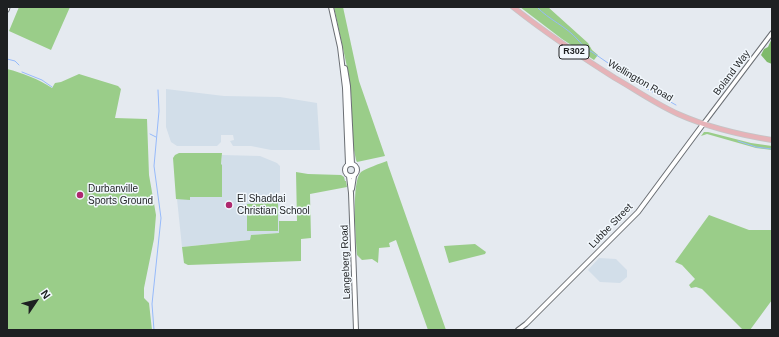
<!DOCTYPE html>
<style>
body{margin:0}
#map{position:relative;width:779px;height:337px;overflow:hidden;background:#e5eaf0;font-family:Arial,sans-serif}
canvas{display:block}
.frame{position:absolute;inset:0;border:8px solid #1e2022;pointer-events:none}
.north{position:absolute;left:16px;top:281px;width:40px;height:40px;-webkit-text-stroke:3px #f2f8fd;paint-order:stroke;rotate:55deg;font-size:11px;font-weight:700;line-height:16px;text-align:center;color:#1e2022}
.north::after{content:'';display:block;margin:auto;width:14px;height:18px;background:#1e2022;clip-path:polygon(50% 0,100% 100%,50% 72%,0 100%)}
</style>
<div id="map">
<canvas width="779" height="337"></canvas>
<div class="frame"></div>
<div class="north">N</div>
</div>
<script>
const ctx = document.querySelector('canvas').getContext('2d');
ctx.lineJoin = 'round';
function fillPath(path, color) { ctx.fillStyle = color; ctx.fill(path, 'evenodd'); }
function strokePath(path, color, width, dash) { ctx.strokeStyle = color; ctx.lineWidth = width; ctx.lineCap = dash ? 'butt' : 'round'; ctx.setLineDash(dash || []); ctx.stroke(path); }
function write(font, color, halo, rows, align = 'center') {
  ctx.font = font + ' Arial,sans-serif'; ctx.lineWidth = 3; ctx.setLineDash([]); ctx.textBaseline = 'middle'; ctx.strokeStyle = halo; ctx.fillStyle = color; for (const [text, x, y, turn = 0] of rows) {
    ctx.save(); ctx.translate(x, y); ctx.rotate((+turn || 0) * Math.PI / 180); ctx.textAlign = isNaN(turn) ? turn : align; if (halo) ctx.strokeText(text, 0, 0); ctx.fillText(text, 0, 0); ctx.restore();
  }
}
fillPath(new Path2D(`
 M166,89L224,96L280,97L317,103L320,150H271L251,146H233L230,141L234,140L233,135H221V142L217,146H177L171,142L166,127Z
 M222,155L260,156L277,163L280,166V192L278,193V198L280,199L279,233L251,235L250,240L182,247L177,199H190V165L221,164Z
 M599,258L616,259L627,270V277L620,283L600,282L588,270Z`), '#d2dee9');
fillPath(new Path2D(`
 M19,7H70L51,50L9,31Z
 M334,7H343L359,81L385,156L357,162L356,160L353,145L351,92L349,76Z
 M520,7H548L588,43L592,50L598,55L594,60L562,39Z
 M7,69C23,73 38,79 52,88L55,83L61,82L79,74L118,86L121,89L115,118L147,119L149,175L156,215L154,239L144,288V298L149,303L152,330H7Z
 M704,132H708L751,143L772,146V150L756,148L707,134L701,136Z
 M179,153H222L221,164L222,165V197H190V200L176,199L173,158L175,155Z
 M387,161L388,165L446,330H428L396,240L389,243L390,247L379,248L378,263L372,259L362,260L357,255C356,239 351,181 361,172C365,169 381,163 387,161Z
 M296,172L308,174L341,175L344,177L345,181H346L347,187L310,194L311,238L301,239V261L188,265L184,263L182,247L250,240L251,235L279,233V221H297Z
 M278,203V231H247V204Z
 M709,215L749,230H772V300L750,330H743L702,289L696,287L691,288L689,285L695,279L682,265L675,262Z
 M475,244L486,252L485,254L449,263L444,246Z`), '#9acd89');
fillPath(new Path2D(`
 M772,38V64L767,62L761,55L764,49L768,47Z`), '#7fba6b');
strokePath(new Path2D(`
 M537,7C549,20 566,26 578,40C583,45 585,49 592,52L640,85L676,105
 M7,59L15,61L19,65
 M22,72L42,80L52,87
 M150,134L156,137
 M738,141L756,147L772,149
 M154,330L152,304L161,218L154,166L159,111L158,90`), '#96bafa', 1);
const tertiary = new Path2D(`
 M7,10L8,7
 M704,123L772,33`);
const secondary = new Path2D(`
 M331,7L340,47L345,88L348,164
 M345,68L348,86L352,164
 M345 170a6 6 0 1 1 12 0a6 6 0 1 1-12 0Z
 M349,176L351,193L356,330
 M352,189L354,176
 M518,330L526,324L638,212L704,123`);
const primary = new Path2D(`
 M513,7C546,33 580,56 615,78C636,90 656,104 678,114C707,127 741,135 772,140`);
strokePath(tertiary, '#6a6e73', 5.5);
strokePath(secondary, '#6a6e73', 6);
strokePath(primary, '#c4c5c6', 6);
strokePath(tertiary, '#fff', 3.5);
strokePath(secondary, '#fff', 4);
strokePath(primary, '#e6b3b8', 4.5);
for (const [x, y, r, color] of [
 [80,195,4,"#ae286e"],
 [229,205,4,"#ae286e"]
]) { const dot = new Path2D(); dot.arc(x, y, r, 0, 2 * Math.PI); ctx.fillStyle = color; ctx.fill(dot); strokePath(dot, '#f2f8fd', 1.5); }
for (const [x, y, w] of [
 [574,52,30]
]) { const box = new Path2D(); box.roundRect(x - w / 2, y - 7, w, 14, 3); ctx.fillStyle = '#f2f8fd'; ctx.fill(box); strokePath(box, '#1e2022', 1); }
write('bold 9px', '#1e2022', null, [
 ["R302",574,52]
]);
write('10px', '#1e2022', '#f2f8fd', [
 ["Boland Way",732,73,-53],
 ["Wellington Road",640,81,30],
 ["Lubbe Street",611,226,-46],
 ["Langeberg Road",346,262,-92]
]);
write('10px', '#1e2022', '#f2f8fd', [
 ["Durbanville",88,189],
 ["Sports Ground",88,201],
 ["El Shaddai",237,199],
 ["Christian School",237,211]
], 'left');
</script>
